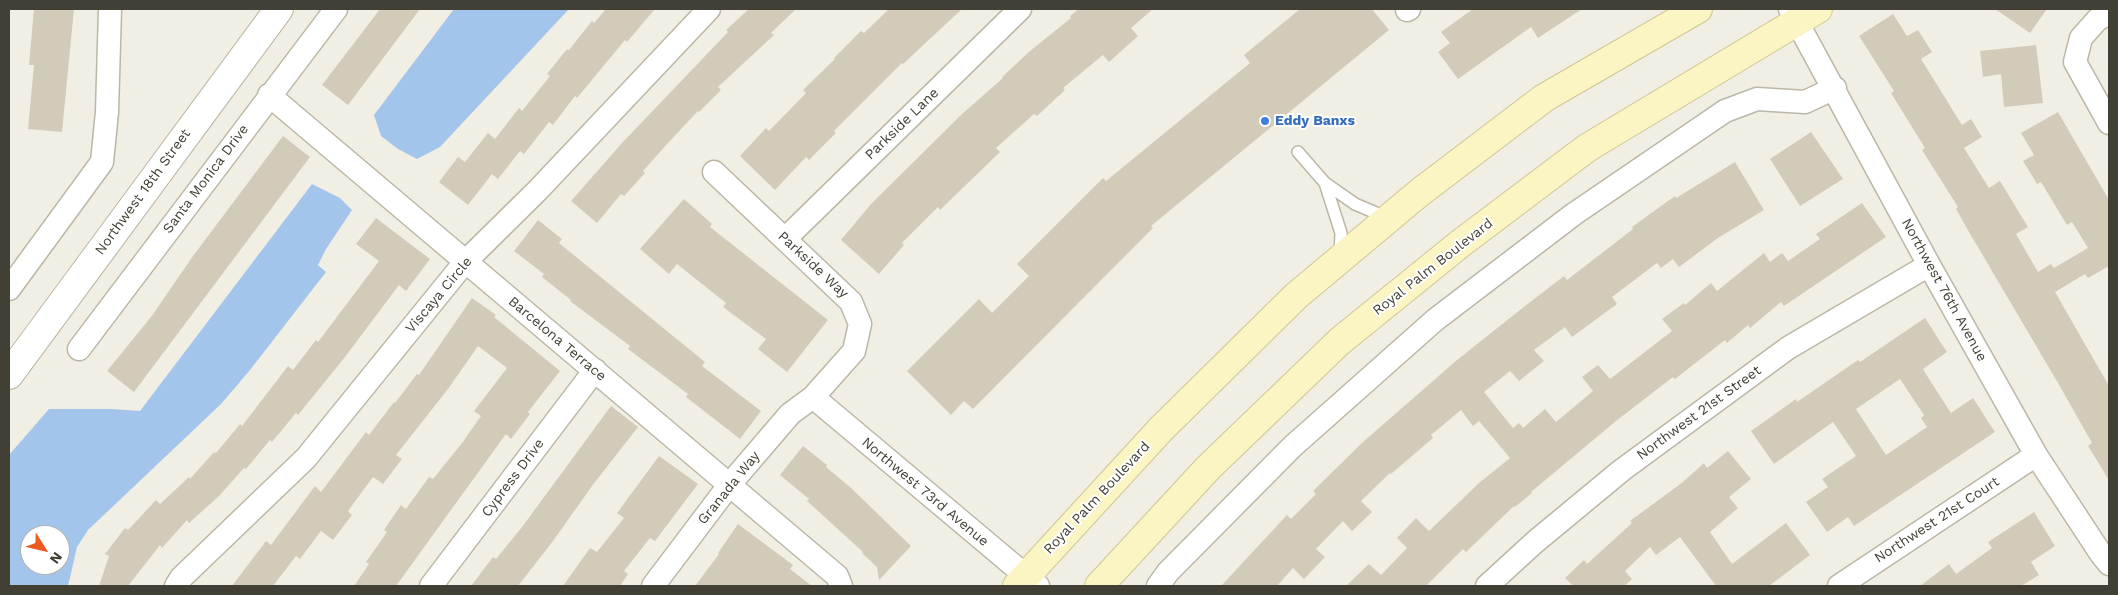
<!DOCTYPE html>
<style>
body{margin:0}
#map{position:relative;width:2118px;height:595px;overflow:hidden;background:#f1efe4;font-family:"Work Sans",sans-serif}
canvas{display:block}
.frame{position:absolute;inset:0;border:10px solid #423f34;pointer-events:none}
.north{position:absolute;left:20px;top:525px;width:50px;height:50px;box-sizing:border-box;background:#fff;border:1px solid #b3b2ae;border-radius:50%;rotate:126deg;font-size:14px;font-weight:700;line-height:20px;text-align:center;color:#423f34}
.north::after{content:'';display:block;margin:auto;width:18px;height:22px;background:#ec5a20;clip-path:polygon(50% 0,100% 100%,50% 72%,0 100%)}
</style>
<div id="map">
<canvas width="2118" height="595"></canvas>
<div class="frame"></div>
<div class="north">N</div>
</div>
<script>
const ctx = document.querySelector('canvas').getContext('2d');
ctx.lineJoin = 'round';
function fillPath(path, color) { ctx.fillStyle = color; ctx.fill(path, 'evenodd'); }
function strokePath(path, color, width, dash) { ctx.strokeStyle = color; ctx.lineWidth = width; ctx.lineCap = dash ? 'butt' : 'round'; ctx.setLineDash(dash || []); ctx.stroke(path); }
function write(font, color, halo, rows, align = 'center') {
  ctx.font = font + ' "Work Sans",sans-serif'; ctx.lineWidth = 4; ctx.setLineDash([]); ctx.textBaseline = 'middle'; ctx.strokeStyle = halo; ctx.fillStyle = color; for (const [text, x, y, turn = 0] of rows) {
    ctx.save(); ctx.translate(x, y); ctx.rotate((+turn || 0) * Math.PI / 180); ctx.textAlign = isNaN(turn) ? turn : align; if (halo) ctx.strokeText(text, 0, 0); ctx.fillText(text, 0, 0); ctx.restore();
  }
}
fillPath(new Path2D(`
 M454,9H569L440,147L417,159L398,149L381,136L374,115Z
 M312,184L340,198L352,210L326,249L318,265L326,272L250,370L221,404L88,530L77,547L68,586H9V455L49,409H112L140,411ZM30,535H60V565H30Z`), '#a3c4eb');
fillPath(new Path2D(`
 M34,9H74L62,132L28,129L34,65H29Z
 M380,9H420L348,105L322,85Z
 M606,9H655L627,42L625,40L577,98L575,96L553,125L549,122L524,154L520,151L498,179L492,174L468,205L439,182L458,157L465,162L488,133L495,139L519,108L522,111L550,76L547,74L567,49L569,50L592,21L594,23Z
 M749,9H796L771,33L774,35L718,87L721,90L699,112L698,111L668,143L643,171L645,173L624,196L621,194L597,223L571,201L622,143L728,32L726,30Z
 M889,9H962L903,64L902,63L834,131L836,133L809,160L806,157L775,190L740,156L766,128L769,131L806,93L803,90L835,59L834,58L861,31L864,33Z
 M1079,9H1153L1131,28L1138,36L1109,62L1103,55L1063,88L1065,90L1037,116L1034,114L996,148L1000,152L940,210L938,207L902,243L904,245L879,274L841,240L871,204L962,114L1003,78L1002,77L1030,51L1071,18L1070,16Z
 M1300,9H1372L1389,30L1151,226L1153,228L973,409L964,401L951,415L907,371L979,299L992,313L1029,276L1017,264L1103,178L1106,181L1250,63L1244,55Z
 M1473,9H1582L1538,38L1531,27L1458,79L1438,52L1450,43L1441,32Z
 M1995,9H2047L2030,33Z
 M1893,14L1907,36L1918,30L1932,52L1921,59L1962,125L1971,119L1982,137L1964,148L1989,188L2000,181L2028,227L2016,234L2038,272L2051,264L2054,268L2088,248L2072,222L2067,225L2041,182L2037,184L2023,161L2034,155L2021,133L2058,112L2109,200V266L2088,278L2085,274L2055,292L2109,386V480L2088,446L2092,443L2058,383L1969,232L1956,209L1958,207L1922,150L1925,148L1891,93L1894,91L1859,36Z
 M2036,45L2043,103L2004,107L2001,74L1983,77L1980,51Z
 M1811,132L1843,179L1800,206L1770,159Z
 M283,136L310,157L134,392L107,371L151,317L193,256Z
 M1735,162L1764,210L1718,238L1679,267L1673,259L1661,268L1657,263L1612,297L1617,304L1572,337L1565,327L1534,350L1544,361L1519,381L1510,371L1484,392L1513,428L1519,423L1523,428L1545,409L1556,422L1593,391L1582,377L1598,365L1610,379L1672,331L1662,319L1684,303L1685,305L1711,283L1717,291L1764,253L1770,262L1782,253L1788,261L1820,239L1816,234L1862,203L1886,237L1784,306L1781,302L1750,328L1748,325L1727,343L1725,340L1675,379L1673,377L1616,421L1531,492L1532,493L1515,507L1514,506L1466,552L1463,549L1426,586H1346L1369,564L1381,575L1407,548L1397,538L1416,518L1429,531L1479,483L1510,458L1479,421L1473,426L1461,410L1431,435L1433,438L1391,474L1390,473L1361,501L1372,512L1352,531L1343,521L1316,549L1325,557L1304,579L1293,568L1277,586H1221L1287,515L1291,519L1316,494L1313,491L1363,442L1457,360L1525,306L1564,276L1567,280L1633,229L1632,227L1675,196L1676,198Z
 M684,199L712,224L710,227L828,320L787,372L758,349L766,339L723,307L726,303L677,264L669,274L640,249Z
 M376,218L430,259L406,291L399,285L345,357L298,415L296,413L272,442L270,440L246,469L244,468L219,496L189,523L187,520L162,548L160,545L128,586H99L109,556L105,554L125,528L128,530L156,500L160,504L189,477L190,479L214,452L216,453L240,424L242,426L288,366L293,370L316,340L318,342L379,261L356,244Z
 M538,220L562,239L559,243L705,362L702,366L761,411L740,439L686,397L688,394L628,349L630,346L570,301L571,300L542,277L544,274L514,251Z
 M472,298L496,315L494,317L560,371L528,412L530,414L511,439L506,434L396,586H354L369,564L366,562L387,532L384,530L401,505L406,509L429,477L433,479L462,443L481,416L474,411L507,368L478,346L448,389L396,455L402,459L383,484L373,477L348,511L352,515L333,540L321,531L300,559L296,556L273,586H232L266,541L271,545L315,486L321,492L366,432L369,435L394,402L395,403L417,374L419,375Z
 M1925,318L1947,352L1923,369L1929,379L1951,413L1973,398L1995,432L1854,526L1848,517L1827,532L1806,502L1828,487L1822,479L1856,456L1833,422L1774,464L1751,431L1796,399L1797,402L1858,360L1860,362ZM1900,379L1924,415L1921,418L1927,427L1886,455L1856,409Z
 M611,406L638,427L592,486L553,541L518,586H471L493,557L496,559L522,527Z
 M803,446L827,465L826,467L850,487L911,546L879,580L877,567L862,553L863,552L807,501L809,499L780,475Z
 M1728,451L1751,479L1729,497L1738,508L1710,532L1732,564L1786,523L1810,555L1769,586H1716L1680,537L1656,555L1650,547L1625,571L1632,579L1624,586H1573L1565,578L1584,560L1587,564L1632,523L1630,521L1683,482L1704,463L1707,468Z
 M659,456L698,484L655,541L650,538L624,571L628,574L620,586H563L590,548L597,552L624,518L617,513Z
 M2034,512L2055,546L2031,562L2039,575L2021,586H1920L1949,564L1956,574L1992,548L1988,542Z
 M738,524L793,565L790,569L812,586H695L719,554L718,553Z`), '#d2cbba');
const service = new Path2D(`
 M1298,152L1325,183L1355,204L1388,218
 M1325,183L1341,233L1340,256`);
const minor = new Path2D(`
 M1790,9L1929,265L2036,455L2101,554L2109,564
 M1407,10L1409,9
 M2109,13L2097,20L2081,38L2075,62L2109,123
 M269,95L837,576L841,586
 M785,239L1020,9
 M9,289L102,162L107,112L110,9
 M79,349L336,9
 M813,397L1038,586
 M176,586L181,578L306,458L465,262L538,190L709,9
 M431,586L595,370
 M653,586L730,484L790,414L813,397L854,351L860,324L851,302L714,172
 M1158,586L1168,572L1293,446L1435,320L1574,214L1725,111L1757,99L1805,102L1835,88
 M1487,586L1535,542L1622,470L1788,348L1929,265
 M1839,586L2036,455`);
const tertiary = new Path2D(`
 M9,375L279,9`);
const secondary = new Path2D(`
 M1017,586L1161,429L1296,296L1419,193L1544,98L1698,9
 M1099,586L1208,468L1340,341L1461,243L1587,148L1818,9`);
strokePath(service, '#bbb7a7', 14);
strokePath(minor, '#bbb7a7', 25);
strokePath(tertiary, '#bbb7a7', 30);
strokePath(secondary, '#cec796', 30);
strokePath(service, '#fff', 11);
strokePath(minor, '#fff', 22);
strokePath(tertiary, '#fff', 28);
strokePath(secondary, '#fbf5c4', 28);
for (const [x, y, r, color] of [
 [1265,121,5,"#3f7fe0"]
]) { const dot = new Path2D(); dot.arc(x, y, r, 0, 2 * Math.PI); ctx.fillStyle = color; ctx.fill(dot); strokePath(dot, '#fff', 2); }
write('bold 14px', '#366cbe', '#fff', [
 ["Eddy Banxs",1275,121]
], 'left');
write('14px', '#423f34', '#fff', [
 ["Parkside Lane",902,124,-44],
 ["Santa Monica Drive",206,179,-53],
 ["Northwest 18th Street",143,192,-54],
 ["Parkside Way",813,265,43],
 ["Royal Palm Boulevard",1433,267,-38],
 ["Northwest 76th Avenue",1944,290,61],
 ["Viscaya Circle",439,295,-50],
 ["Barcelona Terrace",557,339,40],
 ["Northwest 21st Street",1699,413,-36],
 ["Cypress Drive",513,478,-53],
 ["Granada Way",729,488,-51],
 ["Northwest 73rd Avenue",925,492,40],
 ["Royal Palm Boulevard",1097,498,-47],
 ["Northwest 21st Court",1937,520,-33]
]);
</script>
